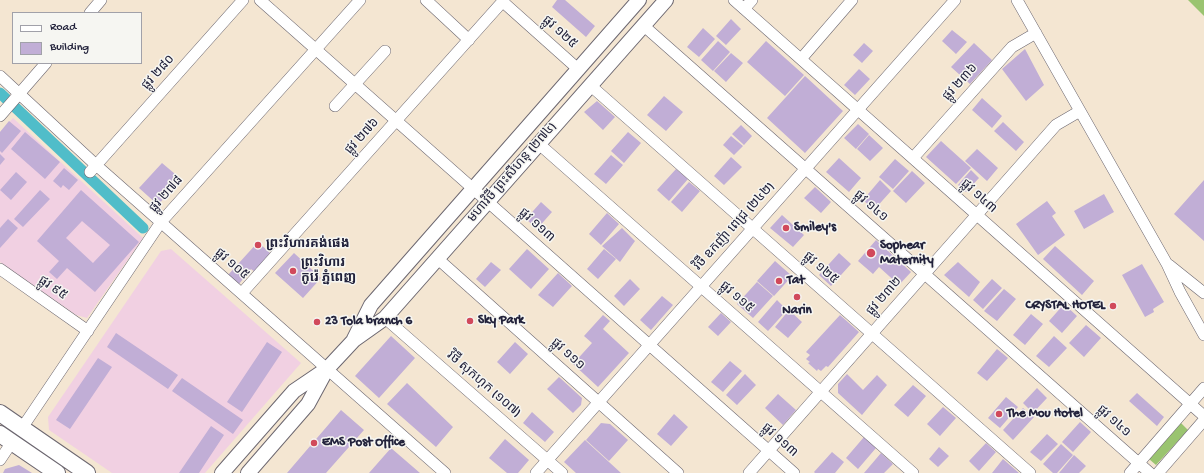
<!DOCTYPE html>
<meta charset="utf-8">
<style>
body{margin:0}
#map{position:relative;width:1204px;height:473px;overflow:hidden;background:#f4e6d2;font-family:"Gochi Hand",sans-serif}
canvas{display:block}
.legend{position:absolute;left:12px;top:12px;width:130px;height:52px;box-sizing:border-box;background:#f6f6f2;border:1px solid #a1a1a9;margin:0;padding:5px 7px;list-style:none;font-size:12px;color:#22223b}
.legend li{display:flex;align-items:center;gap:8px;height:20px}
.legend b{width:20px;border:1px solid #a1a1a9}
</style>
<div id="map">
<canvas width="1204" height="473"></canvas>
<ul class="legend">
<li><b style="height:5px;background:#fff"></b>Road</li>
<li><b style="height:11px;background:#c1aed6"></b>Building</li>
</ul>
</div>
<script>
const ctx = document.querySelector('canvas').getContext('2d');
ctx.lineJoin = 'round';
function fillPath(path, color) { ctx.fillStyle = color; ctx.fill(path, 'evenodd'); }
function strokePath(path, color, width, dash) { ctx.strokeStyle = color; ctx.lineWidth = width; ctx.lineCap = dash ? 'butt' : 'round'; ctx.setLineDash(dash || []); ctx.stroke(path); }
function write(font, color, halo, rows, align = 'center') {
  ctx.font = font + ' "Gochi Hand","Noto Sans Khmer",sans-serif'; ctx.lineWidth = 3; ctx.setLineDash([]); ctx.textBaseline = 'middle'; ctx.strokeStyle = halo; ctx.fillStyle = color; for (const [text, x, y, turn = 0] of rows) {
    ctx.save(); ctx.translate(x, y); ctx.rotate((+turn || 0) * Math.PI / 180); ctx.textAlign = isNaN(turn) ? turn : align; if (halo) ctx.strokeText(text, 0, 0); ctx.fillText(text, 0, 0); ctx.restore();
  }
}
fillPath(new Path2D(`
 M13,118L143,238L87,318L76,315L0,262V132Z
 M171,249L301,363L205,473H112L49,430L48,417L161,251Z`), '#f1d0e2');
fillPath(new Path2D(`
 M1188,0H1204V16Z
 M1181,423L1188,430L1156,465L1149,459Z`), '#9ac470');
strokePath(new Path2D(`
 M0,93L143,228`), '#50bdc9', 11);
fillPath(new Path2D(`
 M557,0H565L595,26L586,37L552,7Z
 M731,19L741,29L726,45L716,36Z
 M703,28L715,39L699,57L687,47Z
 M952,30L967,42L956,54L942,41Z
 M718,41L730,52L713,71L701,60Z
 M766,41L804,75L785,96L747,62Z
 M864,43L873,51L862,63L853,55Z
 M974,43L992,60L970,84L951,67Z
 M1025,49L1044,85L1026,101L1002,69Z
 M731,53L743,63L726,82L714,71Z
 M859,69L870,79L855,95L844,85Z
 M805,76L843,111L805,153L767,118Z
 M664,96L683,112L666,131L647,115Z
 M982,98L1002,116L992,128L972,110Z
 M597,101L615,117L603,130L584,112Z
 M9,121L21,131L2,153L0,151V132Z
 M1003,122L1024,142L1016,151L994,131Z
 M858,124L869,134L856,149L844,138Z
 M741,125L752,136L744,145L732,134Z
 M25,132L60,162L45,179L11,149Z
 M628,132L641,143L624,163L611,151Z
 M869,135L883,148L870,161L857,149Z
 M731,136L743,146L734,155L723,145Z
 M941,141L971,168L956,184L926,157Z
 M977,149L998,168L987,181L965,161Z
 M0,154L5,159L0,165Z
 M611,155L623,165L606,184L594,174Z
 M731,157L742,167L724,185L714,176Z
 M839,158L861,178L849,192L826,172Z
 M895,159L909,171L893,189L879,177Z
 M162,163L181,179L158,205L139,188Z
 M64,168L78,180L69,190L63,185L61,188L53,181Z
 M676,169L688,179L669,201L657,190Z
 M971,170L979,178L966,192L958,185Z
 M912,171L925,183L906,203L893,191Z
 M16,172L27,182L11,200L0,190Z
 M880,180L891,191L874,210L863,200Z
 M1204,180V241L1174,214Z
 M689,182L700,191L682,212L671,202Z
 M815,187L831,202L821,213L804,198Z
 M40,190L50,199L23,227L14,219Z
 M81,190L139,242L95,292L67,268L57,279L49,272L59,261L37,241ZM82,221L110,245L93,263L66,238Z
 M1104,194L1114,212L1084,229L1074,211Z
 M1047,201L1056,213L1052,216L1065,235L1038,255L1016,224Z
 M541,202L552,212L537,229L526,219Z
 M607,213L619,224L601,245L589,234Z
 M782,215L804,235L793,247L770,228Z
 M8,219L18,228L0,248V228Z
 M622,228L635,241L620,262L602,246Z
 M876,240L911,272L899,285L879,267L873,274L858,261Z
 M258,242L270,253L255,272L251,269L239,284L228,275Z
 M1055,246L1094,281L1082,295L1043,259Z
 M527,249L549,269L531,289L509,269Z
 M604,249L616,259L598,279L587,269Z
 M294,253L321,278L303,298L275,273Z
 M839,253L851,264L831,286L819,275Z
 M775,261L792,276L774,296L757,281Z
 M491,262L501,270L485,287L476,279Z
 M958,262L980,282L969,297L944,275Z
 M1142,264L1164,302L1153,309L1154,312L1145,317L1122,275Z
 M558,273L572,286L553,307L538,295Z
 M630,279L640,289L624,306L614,296Z
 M992,279L1002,288L983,309L973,300Z
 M757,282L773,296L753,318L737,304Z
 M1004,289L1016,299L997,321L984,311Z
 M662,296L673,305L651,330L640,320Z
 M777,300L787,310L768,331L758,322Z
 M1064,304L1077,316L1062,333L1049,321Z
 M789,310L802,322L788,338L775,327Z
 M721,313L731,322L718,336L708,327Z
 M1031,314L1043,324L1025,345L1013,335Z
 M603,315L610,321L603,329L629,353L598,387L573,364L592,343L584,336Z
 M840,315L859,332L828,367L826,366L821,371L818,369L817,371L808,363L810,362L806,359L810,355L806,352Z
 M1086,325L1101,338L1084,357L1069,343Z
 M116,333L178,375L168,389L107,347Z
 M391,336L415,358L379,398L355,376Z
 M1054,336L1067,348L1049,367L1036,356Z
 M267,342L282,352L242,412L227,402Z
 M515,342L528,354L510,374L497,362Z
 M997,349L1008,358L987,381L977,373Z
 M98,358L112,367L70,429L56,420Z
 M730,361L742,371L723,392L711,382Z
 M745,374L756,385L737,405L726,395Z
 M847,374L863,390L877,375L887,385L862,415L838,393V384Z
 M559,377L582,398L581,405L573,413L547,389Z
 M182,378L243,420L233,434L172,391Z
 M407,383L453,427L436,447L387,404Z
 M913,385L926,396L908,417L894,405Z
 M1037,388L1047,398L1033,413L1023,403Z
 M1137,393L1164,417L1157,426L1129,401Z
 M778,394L796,410L783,425L765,408Z
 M1006,397L1018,407L1000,428L988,418Z
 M943,407L956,418L940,436L927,424Z
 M1023,408L1034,417L1013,440L1003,430Z
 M341,410L364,430L326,473H287Z
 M532,412L554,432L545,442L523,423Z
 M674,414L688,427L671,446L657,434Z
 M1080,422L1091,432L1073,452L1062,442Z
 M601,423L610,424L628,440L609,461L586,440Z
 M211,426L224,435L199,473H179Z
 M1047,434L1058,444L1041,461L1030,452Z
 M864,437L876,448L858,469L846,458Z
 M505,439L529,460L518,473H507L489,458Z
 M585,440L621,473H576L564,462Z
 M986,443L996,452L979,471L969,461Z
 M1061,444L1073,455L1057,473H1053L1043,464Z
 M939,447L949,456L938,467L929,459Z
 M391,448L420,473H369Z
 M832,452L844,462L835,473H815L814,472Z
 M881,453L893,464L884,473H864Z
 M1074,455L1086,466L1079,473H1059Z
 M1003,459L1019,473H992Z
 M19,465L32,473H3L5,469Z`), '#c1aed6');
const minor = new Path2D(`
 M260,0L794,473
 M426,0L469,40
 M734,0L1204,416
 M1017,0L1167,264L1180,292L1204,335
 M503,2L578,69
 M744,9L752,0
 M90,13L101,0
 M644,26L1150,473
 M801,59L852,0
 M0,76L96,165L445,473
 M591,86L1030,473
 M335,106L385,51
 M0,116L46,63
 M539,144L913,473
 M913,158L1012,47L1036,33
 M90,172L243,0
 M438,259L678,473
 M1169,265L1204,293
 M0,269L88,331
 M242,293L504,0
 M385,318L562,473
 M22,428L161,222L360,0
 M0,460L12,442
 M536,473L955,0
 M749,473L1056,125L1080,111
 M1130,473L1204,388
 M1158,473L1204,420`);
const major = new Path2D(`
 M354,339L371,305L639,0
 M222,473L294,391L325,370
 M248,473L308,404L327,369L354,340L385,318L666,0`);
const highway = new Path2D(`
 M0,413L87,473
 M0,434L57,473`);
strokePath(minor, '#6c6770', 12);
strokePath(major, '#6c6770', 16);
strokePath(highway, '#6c6770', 18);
strokePath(minor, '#fff', 11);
strokePath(major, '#fff', 14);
strokePath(highway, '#fff', 16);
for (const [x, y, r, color] of [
 [786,228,4,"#d1495b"],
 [258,245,4,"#d1495b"],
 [871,253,5,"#d1495b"],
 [293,271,4,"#d1495b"],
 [779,281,4,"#d1495b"],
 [797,297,4,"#d1495b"],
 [1113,306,4,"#d1495b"],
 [470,321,4,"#d1495b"],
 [317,322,4,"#d1495b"],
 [999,414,4,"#d1495b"],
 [314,443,4,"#d1495b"]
]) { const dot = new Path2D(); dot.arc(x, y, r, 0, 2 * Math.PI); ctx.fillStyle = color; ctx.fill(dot); strokePath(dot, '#f6f6f2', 1.5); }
write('13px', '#22223b', '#f6f6f2', [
 ["ផ្លូវ ១២៥",559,33,42],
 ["ផ្លូវ ២៨០",159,73,-48],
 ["ផ្លូវ ២៣៦",961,83,-48],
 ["ផ្លូវ ២៧៦",363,137,-48],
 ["មហាវិថី ព្រះសីហនុ (២៧៤)",513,173,-49],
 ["ផ្លូវ ២៧៨",167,195,-49],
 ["ផ្លូវ ១៤៣",978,197,42],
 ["ផ្លូវ ១៤១",870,207,41],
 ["ផ្លូវ ១១៣",536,226,42],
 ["វិថី ឧកញ៉ា ពេជ្រ (២៤២)",735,227,-48],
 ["ផ្លូវ ១០៥",231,265,41],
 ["ផ្លូវ ១២៥",820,269,41],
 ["ផ្លូវ ៩៥",52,289,35],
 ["ផ្លូវ ២៣២",885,297,-49],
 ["ផ្លូវ ១១៥",736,298,41],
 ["ផ្លូវ ១១១",567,355,42],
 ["វិថី សុកហុក (១០៧)",483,385,41],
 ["ផ្លូវ ១៤១",1113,422,42],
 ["ផ្លូវ ១១៣",779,441,42]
]);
write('bold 13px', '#22223b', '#f6f6f2', [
 ["Smiley's",794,228],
 ["ព្រះវិហារគង់ផេង",266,245],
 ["Sophear",880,246],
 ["Maternity",880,261],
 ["ព្រះវិហារ",301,264],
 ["កូរ៉េ ភ្នំពេញ",301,279],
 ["Tat",787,281],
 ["CRYSTAL HOTEL",1105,306,"right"],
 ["Narin",797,311,"center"],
 ["Sky Park",478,321],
 ["23 Tola branch 6",325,322],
 ["The Mou Hotel",1007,414],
 ["EMS Post Office",322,443]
], 'left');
</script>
